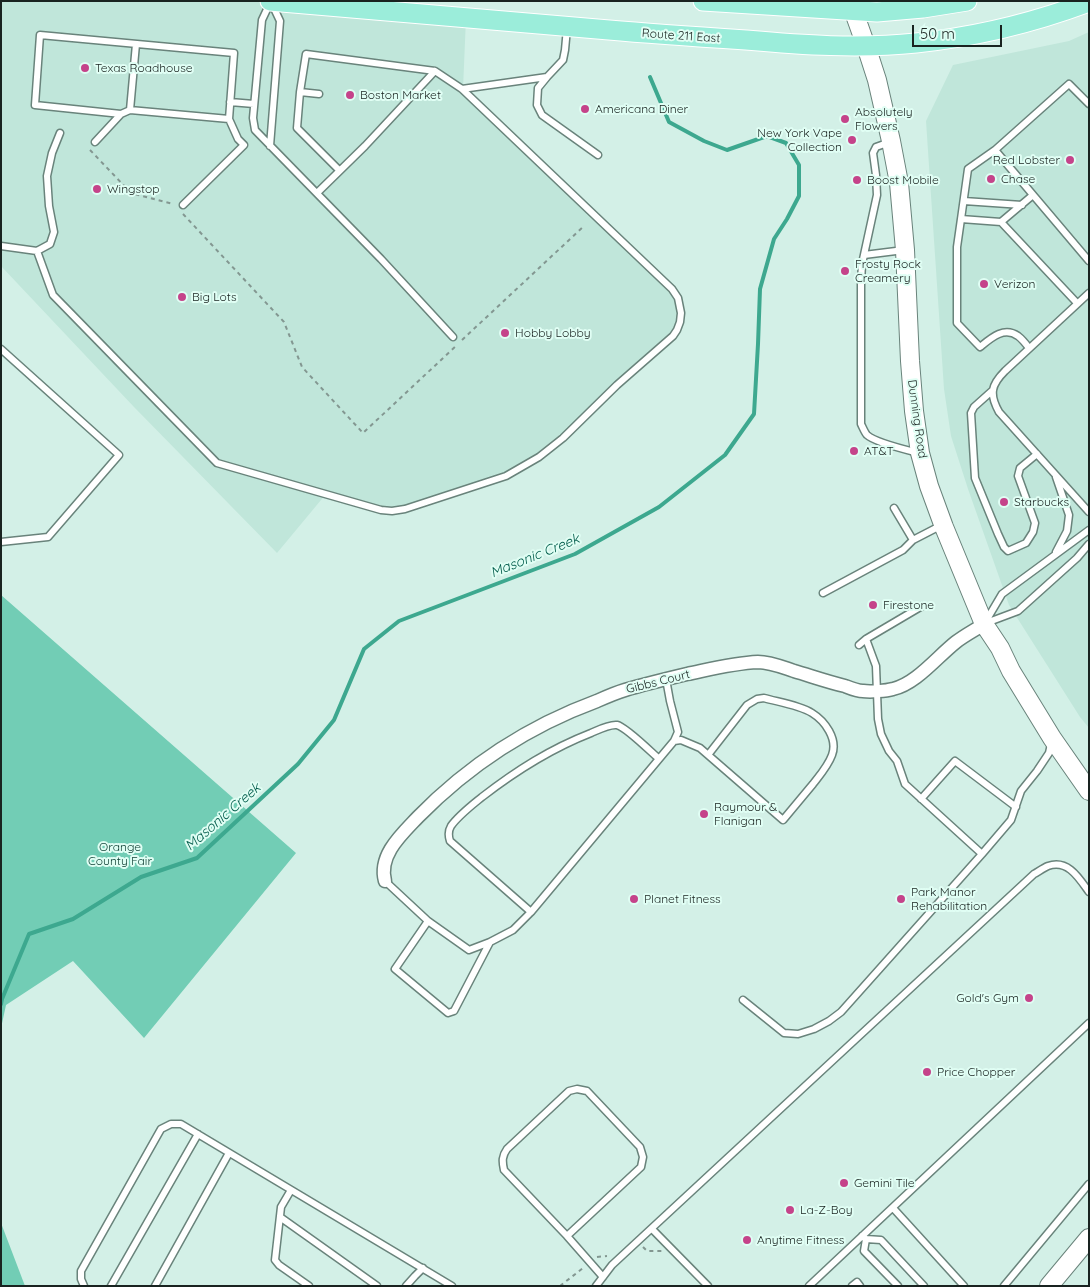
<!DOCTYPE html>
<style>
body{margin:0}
#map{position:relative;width:1090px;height:1287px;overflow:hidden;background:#d3f0e7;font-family:Quicksand,sans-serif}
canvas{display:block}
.frame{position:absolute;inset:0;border:2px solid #192320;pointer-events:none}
.scale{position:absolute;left:912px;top:25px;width:90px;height:22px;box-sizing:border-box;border:2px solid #192320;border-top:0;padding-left:6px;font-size:15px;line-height:18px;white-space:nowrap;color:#192320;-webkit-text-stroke:4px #e0fef4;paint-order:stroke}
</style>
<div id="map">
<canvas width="1090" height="1287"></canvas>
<div class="frame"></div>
<div class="scale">50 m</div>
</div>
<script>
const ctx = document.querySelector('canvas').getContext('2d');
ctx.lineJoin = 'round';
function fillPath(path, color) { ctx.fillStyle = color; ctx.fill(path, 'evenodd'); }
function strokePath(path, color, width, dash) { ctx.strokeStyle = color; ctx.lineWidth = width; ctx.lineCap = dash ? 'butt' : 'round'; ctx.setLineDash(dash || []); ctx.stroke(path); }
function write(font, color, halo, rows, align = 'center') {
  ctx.font = font + ' Quicksand,sans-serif'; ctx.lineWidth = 4; ctx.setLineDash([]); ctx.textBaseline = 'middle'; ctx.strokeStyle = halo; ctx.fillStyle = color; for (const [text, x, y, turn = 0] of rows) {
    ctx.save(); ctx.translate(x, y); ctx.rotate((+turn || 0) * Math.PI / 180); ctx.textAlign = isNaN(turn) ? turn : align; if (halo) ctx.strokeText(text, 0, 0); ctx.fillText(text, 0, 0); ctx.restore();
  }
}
fillPath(new Path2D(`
 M1,1H271L466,18L463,89L672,289L681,306L677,330L563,438L506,476L392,511L326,494L277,553L134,407L1,266Z
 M1089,32V728L1080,717L1009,605L968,489L951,436L944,389L926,121L953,65L1069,41Z`), '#c0e6da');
fillPath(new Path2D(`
 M1,595L296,853L144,1038L73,961L6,1005L1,1028Z
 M1,1223L25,1286H1Z`), '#72cdb5');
strokePath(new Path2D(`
 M1,1004L2,999L29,934L73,919L141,877L197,858L298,764L334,720L364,649L399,621L575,554L659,507L725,455L754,414L758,344L760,289L774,239L787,219L799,196V165L786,143L767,136L727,150L704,141L669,122L650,77`), '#3da88f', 4);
const lane = new Path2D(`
 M270,3L262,20L253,118L255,130L381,259L453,337
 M547,77L538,88L537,105L542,115L598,155
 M462,89L547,77L563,60L565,50L567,28
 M300,92L319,94
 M230,102L254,104
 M1089,104L1069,84L995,150L1089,261
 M130,110L136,44
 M95,142L121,114L130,110L229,119L234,53L40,35L35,105L121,114
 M890,142L876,147L873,153L876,175L877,195L862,264L861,282V424C863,428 865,433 867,435C876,443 907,450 919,453
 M270,146L280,21L272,4
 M317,193L365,146L435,71L306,54L300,92L297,128L339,170
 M964,201L1022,205
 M183,205L244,145L238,139L229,119
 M961,219L968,169L995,150
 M1001,222L1033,195
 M1,246L37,251L53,295L217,463L381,510L392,511L405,509L506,476L539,457L563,438L617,385L673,336L677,330L680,322L681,313L678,298L672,289L462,89L435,71
 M37,251L50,244L54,232L49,206L47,176L52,153L60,133
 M864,255L904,250
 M1089,293L1005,371C991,385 989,394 999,412L1089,512
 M1029,348C1026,344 1022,339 1018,336C1004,326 991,338 980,347L957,323V247L961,219L1001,222L1077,303
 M1,349L119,455L48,537L1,542
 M993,390L974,407L971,413L975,478L998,534L1004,547L1008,551L1026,543L1033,532L1035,523L1018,476L1020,468L1037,454
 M1056,477L1069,515L1067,531L1056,552
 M894,508L913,540L942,525
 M823,593L903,550L913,540
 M986,621L1002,594L1089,530
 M986,623L1018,611L1077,558L1089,544
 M859,645L866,639
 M674,741L681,740L700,748L783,820C793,808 803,796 813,784C820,775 828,766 832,755C838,739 825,721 812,713C799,705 778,702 764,698L757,699L747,705L708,755
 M921,799L955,761L1016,807
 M982,854L1011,820L1021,791L1037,771L1049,753L1051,744
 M385,881L428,921L395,969L448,1013L454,1011L490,942L513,930L531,912L674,741L678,732L670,701L666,679
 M531,912L450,841C448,835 448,831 451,826C459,815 471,806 482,797C517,770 550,749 591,733C598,730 609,724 617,725C626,727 651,752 659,759
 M428,921L469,950L490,942
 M743,1000L784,1033L798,1034L814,1029L829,1021L841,1012L982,854L905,784L897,761L889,751L881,734L878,719L876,666L866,639L922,606
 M291,1190L281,1207L275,1260L279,1265L309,1286
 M893,1208L964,1286
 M280,1217L377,1286
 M652,1229L708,1286
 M567,1236L504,1170C502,1161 502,1156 507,1149L569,1091L577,1089L587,1091L640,1147L643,1157L641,1167L567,1236L603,1277
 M862,1236L866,1239L881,1240L924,1286
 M866,1239L864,1251L898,1286
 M84,1286L81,1279V1271L161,1129L171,1124H181L452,1286
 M111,1286L198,1134
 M155,1286L229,1153
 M406,1286L415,1276L423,1268
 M596,1286L612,1265L1034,874C1038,872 1043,868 1048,866C1068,859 1079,878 1089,892
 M809,1286L1089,1023
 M852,1286L857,1282L860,1286
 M1004,1286L1089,1184`);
const street = new Path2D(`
 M385,881C378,855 402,834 418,817C468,766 529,726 597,701C606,697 615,693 625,690C645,684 666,679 687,674C711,669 734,663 758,662C770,662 782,667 794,671C811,676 828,682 845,686C850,688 857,691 863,691C870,692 886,691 893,689C916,684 937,657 956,642C965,635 975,630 984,624`);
const secondary = new Path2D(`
 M850,1L866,46L877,80L891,141L899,183L905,250L910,361L914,411L920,453L929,486L944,527L984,624L1000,648L1011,671L1052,738L1089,791
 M1049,1286L1089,1238`);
const primary = new Path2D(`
 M270,1C383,11 496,20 609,30C654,34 700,37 746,40C802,45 859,49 916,43C975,37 1033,23 1089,2
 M703,1L877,12L923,8L967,1`);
strokePath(lane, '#69837b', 9);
strokePath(street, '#69837b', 15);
strokePath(secondary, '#69837b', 20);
strokePath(primary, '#fff', 21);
strokePath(new Path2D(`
 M90,150L131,193L173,204
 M183,214L284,322L302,367L363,433L457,345
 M462,340L584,226
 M643,1247L647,1251H662
 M597,1257L607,1256
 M560,1286L583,1268`), '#839791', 2, [4, 4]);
strokePath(lane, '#fff', 6);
strokePath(street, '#fff', 12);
strokePath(secondary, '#fff', 18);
strokePath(primary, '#9bedda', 19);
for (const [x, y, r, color] of [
 [85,68,5,"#c5438a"],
 [350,95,5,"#c5438a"],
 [585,109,5,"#c5438a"],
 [845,119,5,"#c5438a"],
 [852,140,5,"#c5438a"],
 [1070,160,5,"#c5438a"],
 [991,179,5,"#c5438a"],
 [857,180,5,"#c5438a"],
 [97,189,5,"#c5438a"],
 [845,271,5,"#c5438a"],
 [984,284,5,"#c5438a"],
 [182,297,5,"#c5438a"],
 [505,333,5,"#c5438a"],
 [854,451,5,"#c5438a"],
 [1004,502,5,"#c5438a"],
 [873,605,5,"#c5438a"],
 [704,814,5,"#c5438a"],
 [634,899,5,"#c5438a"],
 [901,899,5,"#c5438a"],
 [1029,998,5,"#c5438a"],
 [927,1072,5,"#c5438a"],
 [844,1183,5,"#c5438a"],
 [790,1210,5,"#c5438a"],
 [747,1240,5,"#c5438a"]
]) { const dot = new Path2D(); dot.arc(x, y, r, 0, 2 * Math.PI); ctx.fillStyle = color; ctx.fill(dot); strokePath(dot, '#e0fef4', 2); }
write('12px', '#192320', '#e0fef4', [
 ["Route 211 East",681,36,4],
 ["Dunning Road",917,419,82],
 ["Gibbs Court",658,682,-14]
]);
write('12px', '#192320', '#e0fef4', [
 ["Texas Roadhouse",95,68],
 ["Boston Market",360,95],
 ["Americana Diner",595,109],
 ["Absolutely",855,112],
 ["Flowers",855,126],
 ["New York Vape",842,133,"right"],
 ["Collection",842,147,"right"],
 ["Red Lobster",1060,160,"right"],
 ["Chase",1001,179],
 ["Boost Mobile",867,180],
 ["Wingstop",107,189],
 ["Frosty Rock",855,264],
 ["Creamery",855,278],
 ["Verizon",994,284],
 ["Big Lots",192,297],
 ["Hobby Lobby",515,333],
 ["AT&T",864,451],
 ["Starbucks",1014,502],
 ["Firestone",883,605],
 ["Raymour &",714,807],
 ["Flanigan",714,821],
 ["Park Manor",911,892],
 ["Rehabilitation",911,906],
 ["Planet Fitness",644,899],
 ["Gold's Gym",1019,998,"right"],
 ["Price Chopper",937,1072],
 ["Gemini Tile",854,1183],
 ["La-Z-Boy",800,1210],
 ["Anytime Fitness",757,1240]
], 'left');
write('12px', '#0c3c31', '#e0fef4', [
 ["Orange",120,847],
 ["County Fair",120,861]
]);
write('italic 14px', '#005b4a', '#e0fef4', [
 ["Masonic Creek",535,556,-22],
 ["Masonic Creek",223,817,-41]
]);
</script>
